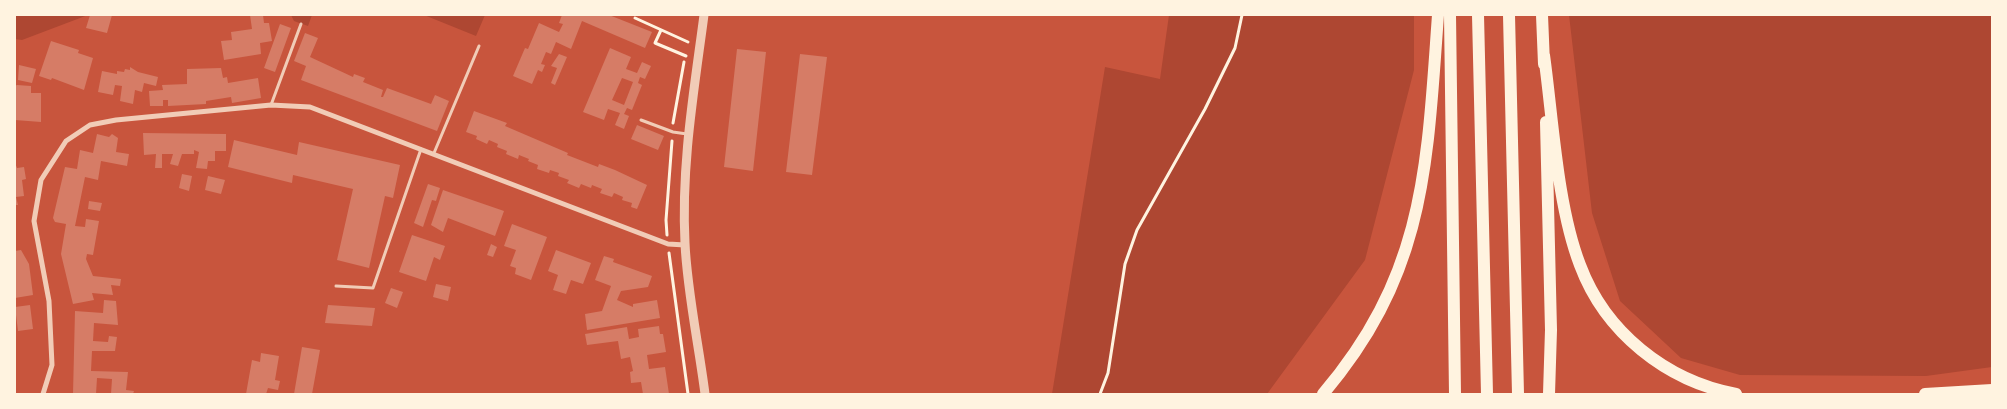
<!DOCTYPE html>
<style>
body{margin:0}
#map{position:relative;width:2007px;height:409px;overflow:hidden;background:#c8553d;font-family:Overpass,sans-serif}
canvas{display:block}
.frame{position:absolute;inset:0;border:16px solid #fff3e0;pointer-events:none}
</style>
<div id="map">
<canvas width="2007" height="409"></canvas>
<div class="frame"></div>
</div>
<script>
const ctx = document.querySelector('canvas').getContext('2d');
ctx.lineJoin = 'round';
function fillPath(path, color) { ctx.fillStyle = color; ctx.fill(path, 'evenodd'); }
function strokePath(path, color, width, dash) { ctx.strokeStyle = color; ctx.lineWidth = width; ctx.lineCap = dash ? 'butt' : 'round'; ctx.setLineDash(dash || []); ctx.stroke(path); }
fillPath(new Path2D(`
 M15,15H88L22,40L15,39Z
 M291,15H312L308,26L294,21Z
 M424,15H485L476,36Z
 M1169,15H1414V70L1365,260L1267,394H1052L1105,67L1160,79Z
 M1569,15H1992V367L1926,376L1740,375L1681,358L1620,301L1592,213Z`), '#ae4732');
fillPath(new Path2D(`
 M90,15H112L107,33L86,28Z
 M250,15H263L264,23H269L272,41L260,43L261,54L224,60L221,41L232,40L231,32L252,29Z
 M562,15H609L652,32L645,48L582,21L571,49L556,42L551,54L546,52L541,64L545,65L542,72L538,70L532,84L513,76L525,48L528,49L539,23L559,32L563,24L559,23Z
 M280,24L291,28L275,72L264,68Z
 M305,33L318,38L310,57L353,77L354,74L365,78L363,82L383,90L381,97H383L387,88L431,104L435,95L449,101L437,131L301,80L306,66L294,61Z
 M51,41L79,50L78,53L93,58L84,90L52,78L51,80L39,76Z
 M610,48L631,57L626,69L637,73L642,62L651,66L645,79L640,77L638,83L642,85L632,110L627,108L624,114L629,116L624,129L615,125L620,113L608,109L604,120L583,112ZM622,78L633,82L624,105L612,100Z
 M737,49L766,52L753,171L724,167Z
 M559,54L567,57L555,85L551,83L557,68L551,66Z
 M800,54L827,57L812,175L786,172Z
 M19,65L36,69L32,83L18,80Z
 M130,67L138,72L158,77L156,86L144,83L142,92L135,90L133,104L120,101L122,86L115,85L113,95L98,92L102,71L117,74V71L124,72L125,69L130,70Z
 M221,68L223,78L227,77L228,83L258,78L261,98L232,103L231,97L206,101V104L168,106V100H163V106H150L149,91L163,90L162,85L187,84V69Z
 M17,85L31,86V93H41V122L15,120V86Z
 M474,111L507,123L505,126L568,153L567,155L598,167L599,164L615,170L647,185L637,209L631,207L632,203L622,200L623,197L614,193L612,197L600,193L602,189L592,185L591,188L581,184L579,188L567,183L569,180L558,176L559,173L550,170L549,173L537,169L538,165L528,161L529,159L519,155L518,159L506,154L507,151L497,147L498,144L489,140L487,144L476,139L477,136L466,132Z
 M637,125L664,136L658,150L631,139Z
 M143,133L226,134V151H215V161H208L207,169L196,168L199,152L194,150V154H182L178,166L170,164L173,154H162V168H155L156,154L144,155Z
 M97,134L109,137L112,134L118,138L116,152L129,154L127,166L101,161L98,180L85,177L75,226L85,227L86,219L99,221L93,255L87,254L86,259L93,276L121,279L120,286L111,285L113,295L92,293L94,300L73,304L61,254L66,224L55,222L53,218L65,167L77,169L80,150L93,153Z
 M234,140L297,155L299,142L400,165L393,198L385,196L369,268L337,260L353,189L293,175L292,183L228,167Z
 M15,163L17,168L24,167L26,179L22,180L24,196L16,197L18,205H15Z
 M182,174L192,176L189,191L179,188Z
 M208,176L225,180L221,194L205,190Z
 M428,184L440,188L436,201L432,200L423,227L414,223Z
 M443,190L504,211L495,236L448,218L443,232L431,225Z
 M89,201L102,203L100,211L88,209Z
 M512,224L547,237L531,280L515,274L516,268L510,266L516,250L504,246Z
 M412,235L445,246L440,260L434,257L426,281L399,272Z
 M491,244L497,247L493,257L487,255Z
 M21,250L29,264L33,295L15,298V251Z
 M556,250L591,263L583,284L571,280L566,294L553,290L558,275L548,271Z
 M604,256L614,259L613,262L652,276L648,287L621,291L617,300L633,307V304L657,300L660,318L587,330L585,314L602,311L611,286L595,280Z
 M436,284L451,287L448,301L433,297Z
 M391,288L403,292L397,308L385,303Z
 M104,300L116,301L118,325L94,323L93,341L108,342L109,336L117,337L115,351H92L91,371L128,372L126,390L134,391L133,394H111L112,379L97,378L96,394H73L75,311L103,313Z
 M30,305L33,329L18,331L15,307Z
 M328,305L375,308L372,326L325,323Z
 M659,326L660,334H663L666,352L647,355L649,369L665,367L669,394H643L641,382L631,383L630,372L633,371L630,357L621,359L618,341L587,345L585,334L627,327L629,339L639,337L638,329Z
 M302,347L320,350L312,394H294Z
 M261,353L279,356L275,380L280,381L278,390L268,388L266,394H246L252,360L260,362Z`), '#d67c66');
strokePath(new Path2D(`
 M635,18L688,42
 M661,30L655,43L686,56
 M673,123L684,62
 M667,235L666,220L672,141
 M669,253L688,394
 M1100,394L1108,373L1125,264L1137,230L1205,109L1235,48L1242,15`), '#fff3e0', 3);
strokePath(new Path2D(`
 M271,105L301,24
 M641,120L673,132L687,134
 M434,153L479,46
 M336,286L373,288L421,149`), '#f1ccb7', 3);
strokePath(new Path2D(`
 M43,394L52,365L49,301L34,221L41,180L66,141L90,125L116,120L271,105L310,107L668,244L685,245`), '#f1ccb7', 5);
strokePath(new Path2D(`
 M704,15C694,91 681,166 685,243C687,291 699,346 705,394`), '#f1ccb7', 9);
strokePath(new Path2D(`
 M1450,15L1455,394
 M1478,15L1487,394
 M1509,15L1518,394
 M1542,15L1544,64
 M1544,55C1553,120 1557,205 1580,265C1605,332 1666,381 1736,394
 M1546,122L1551,330L1549,394
 M1323,394C1426,273 1427,165 1438,15
 M1925,394L1992,390`), '#fff3e0', 12);
</script>
